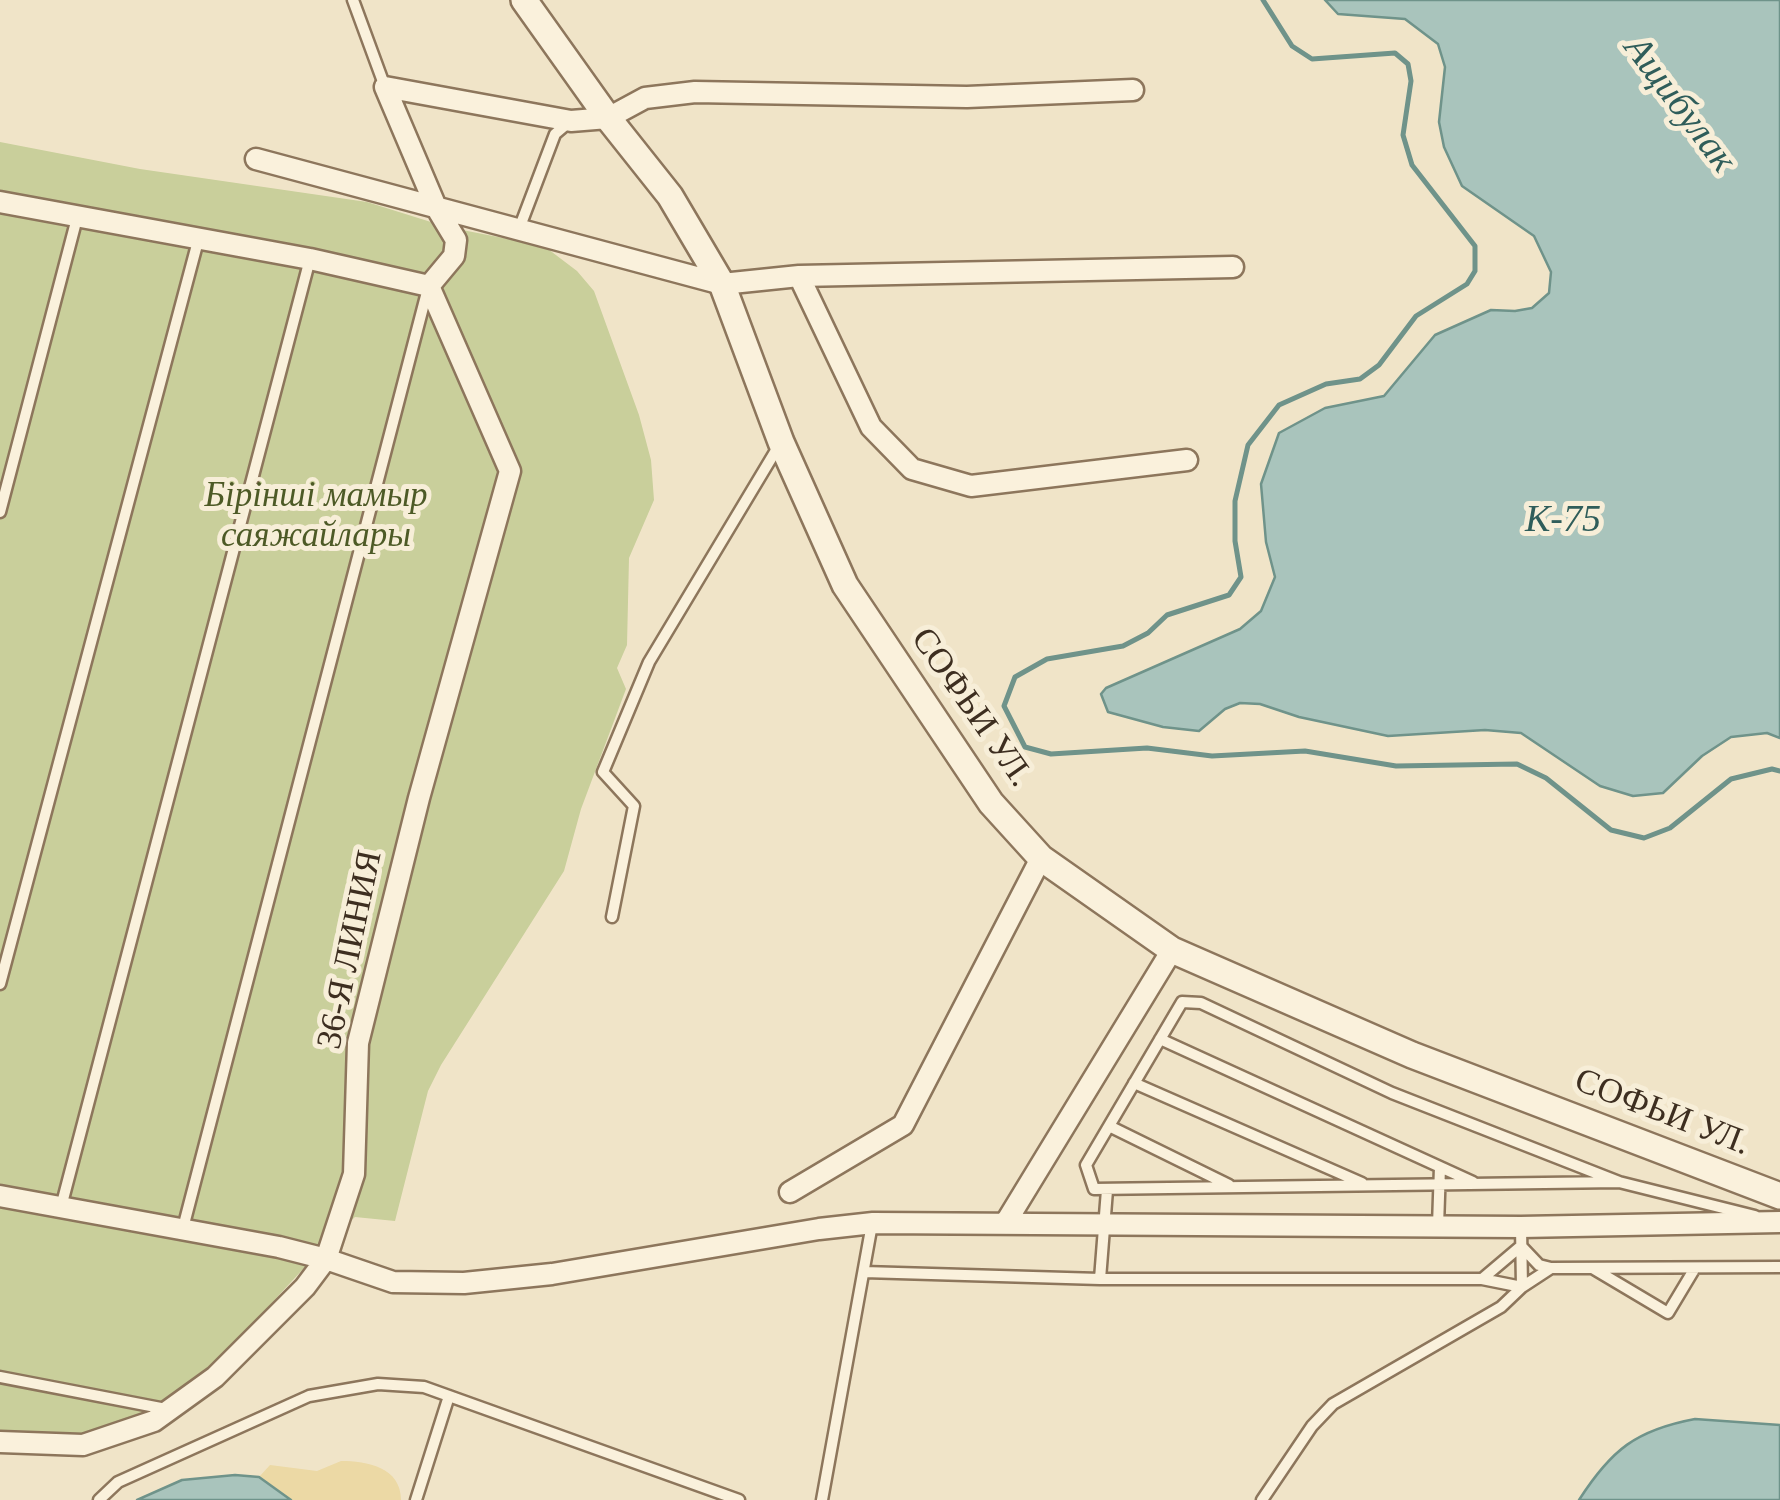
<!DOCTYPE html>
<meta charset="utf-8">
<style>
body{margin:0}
canvas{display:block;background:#f0e4c8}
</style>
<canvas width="1780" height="1500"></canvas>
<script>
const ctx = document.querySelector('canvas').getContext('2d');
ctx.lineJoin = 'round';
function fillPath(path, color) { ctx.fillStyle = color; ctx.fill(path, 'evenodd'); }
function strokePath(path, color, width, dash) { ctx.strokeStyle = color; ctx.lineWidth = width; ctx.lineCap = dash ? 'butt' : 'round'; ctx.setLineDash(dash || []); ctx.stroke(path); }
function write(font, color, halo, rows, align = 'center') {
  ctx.font = font + ' "Times New Roman",serif'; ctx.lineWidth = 10; ctx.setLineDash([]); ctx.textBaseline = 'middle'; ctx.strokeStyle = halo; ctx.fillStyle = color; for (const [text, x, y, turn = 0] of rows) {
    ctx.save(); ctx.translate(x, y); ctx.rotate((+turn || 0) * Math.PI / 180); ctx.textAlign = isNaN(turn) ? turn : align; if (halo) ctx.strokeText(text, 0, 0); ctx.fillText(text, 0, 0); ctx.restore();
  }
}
fillPath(new Path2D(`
 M0,142L140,169L367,202L447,227L544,246L577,271L594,291L639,415L651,460L654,500L629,558L627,645L617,668L626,689L581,809L564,871L441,1065L428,1091L395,1221L355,1217C269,1294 204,1407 84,1436C59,1442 26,1437 0,1436Z`), '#c9cf9b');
fillPath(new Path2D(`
 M341,1461C367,1461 401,1467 401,1500H291L259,1477L270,1465L317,1471Z`), '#ecd9a5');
const water = new Path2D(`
 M1325,0H1780V738L1767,733L1731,737L1702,756L1663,793L1633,796L1600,786L1521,733L1485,730L1388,736L1299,717L1260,704L1240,703L1225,709L1199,731L1163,727L1108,712L1101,694L1106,688L1240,629L1261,611L1275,577L1266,542L1261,484L1279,433L1325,408L1384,396L1435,335L1491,310L1515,311L1532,308L1549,293L1551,272L1534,236L1462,186L1444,147L1439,122L1445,67L1438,44L1405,19L1338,14Z
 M1695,1419L1780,1425V1500H1579C1611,1450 1636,1430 1695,1419Z
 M235,1475L259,1477L291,1500H137L182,1480Z`);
fillPath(water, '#a9c4bc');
strokePath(water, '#6f938a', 2.5);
strokePath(new Path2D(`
 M1263,0L1292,46L1312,59L1395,53L1408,64L1411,81L1403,135L1412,165L1475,246V271L1467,284L1416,316L1379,365L1360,379L1326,384L1279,405L1248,445L1235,501V541L1241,577L1229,595L1167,615L1148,633L1123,646L1047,659L1015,677L1004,706L1025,747L1051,754L1147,748L1212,756L1305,751L1396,766L1517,764L1546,778L1611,830L1644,838L1670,828L1731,779L1772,769L1780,771`), '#6f938a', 5);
const service = new Path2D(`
 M353,0L385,87
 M519,229L555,134L568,123
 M0,512L77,218
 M612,917L634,806L603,772L649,662L778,447
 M0,984L198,241
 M1160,1039L1473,1182
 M1134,1083L1362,1183
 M1109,1126L1229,1185
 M1619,1182L1094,1189L1086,1165L1182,1002L1201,1003L1392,1093L1619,1182L1755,1216
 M61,1207L310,259
 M1438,1226L1440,1167
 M183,1228L427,292
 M1594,1269L1668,1313L1695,1268
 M864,1272L1100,1279H1482L1522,1287L1551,1268L1780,1267
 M1100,1279L1107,1190
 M1482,1279L1521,1246L1539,1265L1551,1268
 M0,1377L166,1409
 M99,1500L118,1482L309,1396L378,1384L424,1387L739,1500
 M416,1500L449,1396
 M822,1500L872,1224
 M1262,1500L1312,1426L1333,1404L1501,1307L1522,1287L1521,1227`);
const minor = new Path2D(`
 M385,87L571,121L608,118L645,98L695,92L967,97L1133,90
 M385,87L436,207L456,240L454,256L429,286
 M256,159L722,284L799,276L1233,267
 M0,202L310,259L429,286
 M799,276L871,427L912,469L971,486L1187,460
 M790,1192L903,1125L1041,858
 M0,1196L279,1247L326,1259L393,1282L464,1283L552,1274L819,1229L873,1223L1521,1227L1780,1222
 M1006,1222L1172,950
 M0,1442L83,1445L154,1421L215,1377L305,1287L326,1259L354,1174L358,1043L419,798L510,471L429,286`);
const tertiary = new Path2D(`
 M524,0L608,118L670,196L722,284L781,442L845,585L991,803L1041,858L1172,950L1412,1055L1780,1196`);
strokePath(service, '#8d765c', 15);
strokePath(minor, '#8d765c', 25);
strokePath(tertiary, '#8d765c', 30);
strokePath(service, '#faf1dc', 10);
strokePath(minor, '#faf1dc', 20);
strokePath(tertiary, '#faf1dc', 25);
write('italic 35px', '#4d5a26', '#f7eed8', [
 ["Бірінші мамыр",316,497],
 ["саяжайлары",316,537]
]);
write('35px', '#3d2e20', '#f7eed8', [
 ["СОФЬИ УЛ.",971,708,55],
 ["36-Я ЛИНИЯ",351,950,-78],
 ["СОФЬИ УЛ.",1662,1113,21]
]);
write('italic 38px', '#2f5d5a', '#f7eed8', [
 ["Ащибулак",1679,105,53],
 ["К-75",1563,521]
]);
</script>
